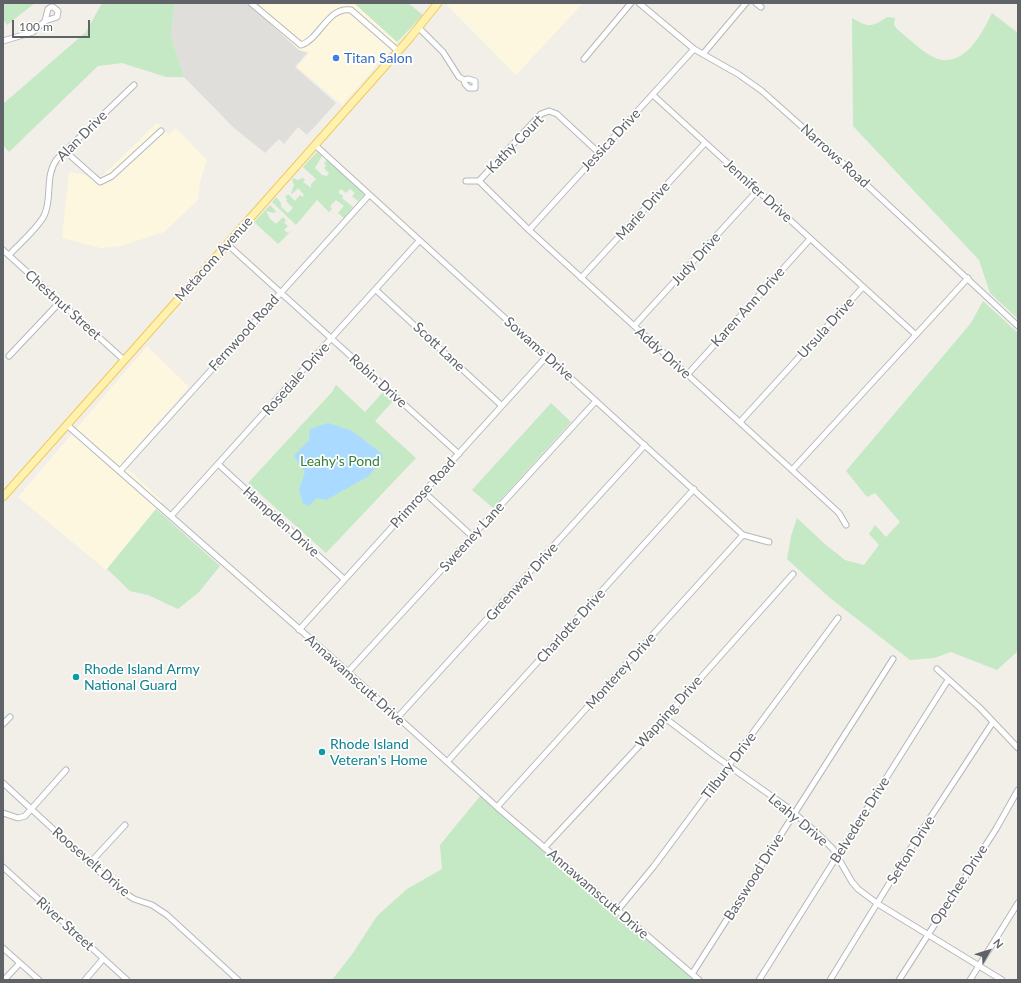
<!DOCTYPE html>
<style>
body{margin:0}
#map{position:relative;width:1021px;height:983px;overflow:hidden;background:#f1efe8;font-family:Lato,sans-serif}
canvas{display:block}
.frame{position:absolute;inset:0;border:4px solid #5f6368;pointer-events:none}
.north{position:absolute;left:969px;top:931px;width:40px;height:40px;-webkit-text-stroke:3px #fff;paint-order:stroke;rotate:51deg;font-size:11px;font-weight:700;line-height:16px;text-align:center;color:#5f6368}
.north::after{content:'';display:block;margin:auto;width:14px;height:18px;background:#5f6368;clip-path:polygon(50% 0,100% 100%,50% 72%,0 100%)}
.scale{position:absolute;left:12px;top:20px;width:78px;height:18px;box-sizing:border-box;border:2px solid #5f6368;border-top:0;padding-left:5px;font-size:12px;line-height:14px;white-space:nowrap;color:#5f6368;-webkit-text-stroke:3px #fff;paint-order:stroke}
</style>
<div id="map">
<canvas width="1021" height="983"></canvas>
<div class="frame"></div>
<div class="north">N</div>
<div class="scale">100 m</div>
</div>
<script>
const ctx = document.querySelector('canvas').getContext('2d');
ctx.lineJoin = 'round';
function fillPath(path, color) { ctx.fillStyle = color; ctx.fill(path, 'evenodd'); }
function strokePath(path, color, width, dash) { ctx.strokeStyle = color; ctx.lineWidth = width; ctx.lineCap = dash ? 'butt' : 'round'; ctx.setLineDash(dash || []); ctx.stroke(path); }
function write(font, color, halo, rows, align = 'center') {
  ctx.font = font + ' Lato,sans-serif'; ctx.lineWidth = 3.5; ctx.setLineDash([]); ctx.textBaseline = 'middle'; ctx.strokeStyle = halo; ctx.fillStyle = color; for (const [text, x, y, turn = 0] of rows) {
    ctx.save(); ctx.translate(x, y); ctx.rotate((+turn || 0) * Math.PI / 180); ctx.textAlign = isNaN(turn) ? turn : align; if (halo) ctx.strokeText(text, 0, 0); ctx.fillText(text, 0, 0); ctx.restore();
  }
}
fillPath(new Path2D(`
 M247,3H354L397,42L342,105L297,67L310,52L299,50Z
 M449,3H583L516,75L447,5Z
 M157,123L169,135L176,128L207,160L200,182L198,200L164,232L120,246L101,248L62,238L69,172L100,178Z
 M147,346L189,387L122,463L162,501L106,570L18,497Z`), '#fef7e0');
fillPath(new Path2D(`
 M175,3H247L299,50L307,53L295,67L336,103L307,135L298,127L284,144L279,139L265,153L233,127L184,77L171,36Z`), '#e0deda');
fillPath(new Path2D(`
 M3,3H35L7,25L3,19Z
 M102,3H175L171,36L184,77H166L122,63L98,66L9,152L3,145V104L86,32Z
 M354,3H408L423,15L397,42Z
 M992,13L1018,33V319L990,293L979,260L853,126L852,18C868,27 871,28 887,17L895,18L894,25L897,29C907,37 928,58 942,60C968,63 983,31 992,13Z
 M317,152L322,156L315,168L322,175L327,176L329,173L324,168L326,166L324,163L327,160L361,190L364,195L358,201L352,196L355,193L350,189L346,193L341,189L338,192L343,196L342,198L353,207L344,218L338,213L344,206L336,200L330,206L332,209L329,212L317,200L296,225L272,202L276,197L281,203V207L288,213L293,208L286,201L287,199L285,197L288,194L295,201L300,195L303,197L304,195L298,188L292,194L291,193L294,185L292,180L294,178L297,180L303,178L305,180L303,182L311,188V184L316,179L303,167Z
 M270,205L276,211L274,213L266,211L270,219L276,224L283,217L286,220L284,223L288,226L284,230L288,233L292,230L278,244L254,222Z
 M983,301L1018,333V651L997,670L951,652L934,658L910,660L830,598L787,559L791,536L797,518L826,545L845,560L864,565L879,545L869,534L875,525L886,537L900,522L875,493L867,497L846,471L971,323Z
 M336,385L365,412L384,391L394,400L375,421L416,458L326,553L248,483L332,392Z
 M551,403L571,422L493,508L472,490Z
 M156,509L220,566L199,592L178,609L148,595L130,591L107,569Z
 M481,795L697,980H332L353,953L377,916L407,889L442,869L440,845Z`), '#c5e8c5');
fillPath(new Path2D(`
 M328,423L352,431L381,453L383,458L369,476L326,500L317,498L308,506L303,503L299,490L305,472L294,456L309,440L310,429Z`), '#aadaff');
const minor = new Path2D(`
 M251,3L301,45C320,39 328,6 351,10L398,51
 M639,3L694,49L738,74L762,91L854,173L1018,326
 M756,3L761,7
 M51,7H53L58,11L57,17L45,21L48,9Z
 M418,27L443,52L459,77L464,80
 M3,41L33,32L45,21
 M703,54L746,3
 M584,59L631,3
 M468,79L475,81V88H469L465,84L464,80Z
 M653,95L916,335
 M315,145L743,535L769,542
 M65,151L100,182L112,176L161,131
 M466,181H479L541,114L549,111L557,114L599,153
 M479,181L529,230L826,501L839,513L846,525
 M529,230L694,49
 M227,244L459,454
 M3,250L124,360
 M9,255C20,243 36,230 44,216C53,197 44,177 57,159L134,85
 M581,278L705,143
 M376,290L501,405
 M634,326L757,191
 M9,356L60,302
 M687,375L810,239
 M740,422L863,287
 M67,425L330,656L497,807L699,980
 M218,464L344,579
 M792,470L968,278
 M120,471L369,195
 M424,492L473,537
 M171,516L419,241
 M299,630L547,356
 M937,669L980,708L1018,748
 M348,672L596,401
 M398,717L645,445
 M665,718L715,756L787,807L817,833L833,849L852,882L858,889L878,904L1002,980
 M3,724L10,717
 M447,762L694,489
 M3,783L116,887L134,899L152,905L167,915L238,980
 M497,807L743,535
 M3,813L18,818L25,816L66,770
 M544,848L665,718L793,574
 M90,863L125,825
 M3,867L127,980
 M617,911L654,866L838,618
 M3,948L39,980
 M692,974L893,659
 M4,980L20,963
 M85,980L103,959
 M759,980L948,680
 M830,980L919,835L993,722
 M899,980L996,829L1018,790
 M970,980L1018,903`);
const major = new Path2D(`
 M3,497L409,39L438,3`);
strokePath(minor, '#b5b8bc', 7);
strokePath(major, '#f2c960', 9);
strokePath(minor, '#fff', 5);
strokePath(major, '#fff2af', 7);
for (const [x, y, r, color] of [
 [336,58,4,"#3f7fe0"],
 [76,677,4,"#0f9aa8"],
 [322,752,4,"#0f9aa8"]
]) { const dot = new Path2D(); dot.arc(x, y, r, 0, 2 * Math.PI); ctx.fillStyle = color; ctx.fill(dot); strokePath(dot, '#fff', 1.5); }
write('14px', '#366cbe', '#fff', [
 ["Titan Salon",344,58]
], 'left');
write('14px', '#5f6368', '#fff', [
 ["Alan Drive",82,136,-45],
 ["Jessica Drive",611,140,-47],
 ["Kathy Court",515,144,-46],
 ["Narrows Road",835,156,42],
 ["Jennifer Drive",758,191,42],
 ["Marie Drive",643,211,-48],
 ["Metacom Avenue",214,259,-48],
 ["Judy Drive",696,259,-48],
 ["Chestnut Street",63,305,42],
 ["Karen Ann Drive",748,307,-48],
 ["Ursula Drive",826,328,-48],
 ["Fernwood Road",244,333,-48],
 ["Scott Lane",439,347,43],
 ["Sowams Drive",539,349,42],
 ["Addy Drive",663,353,42],
 ["Rosedale Drive",296,379,-48],
 ["Robin Drive",378,381,42],
 ["Primrose Road",423,493,-48],
 ["Hampden Drive",281,522,42],
 ["Sweeney Lane",472,537,-48],
 ["Greenway Drive",522,582,-48],
 ["Charlotte Drive",571,626,-48],
 ["Monterey Drive",621,671,-48],
 ["Annawamscutt Drive",355,680,42],
 ["Wapping Drive",669,712,-48],
 ["Tilbury Drive",729,766,-53],
 ["Leahy Drive",798,820,40],
 ["Belvedere Drive",860,820,-58],
 ["Sefton Drive",911,850,-58],
 ["Roosevelt Drive",91,862,41],
 ["Basswood Drive",754,877,-58],
 ["Opechee Drive",959,885,-57],
 ["Annawamscutt Drive",598,894,41],
 ["River Street",65,924,42]
]);
write('14px', '#348238', '#fff', [
 ["Leahy's Pond",340,461]
]);
write('14px', '#0d838f', '#fff', [
 ["Rhode Island Army",84,669],
 ["National Guard",84,685],
 ["Rhode Island",330,744],
 ["Veteran's Home",330,760]
], 'left');
</script>
